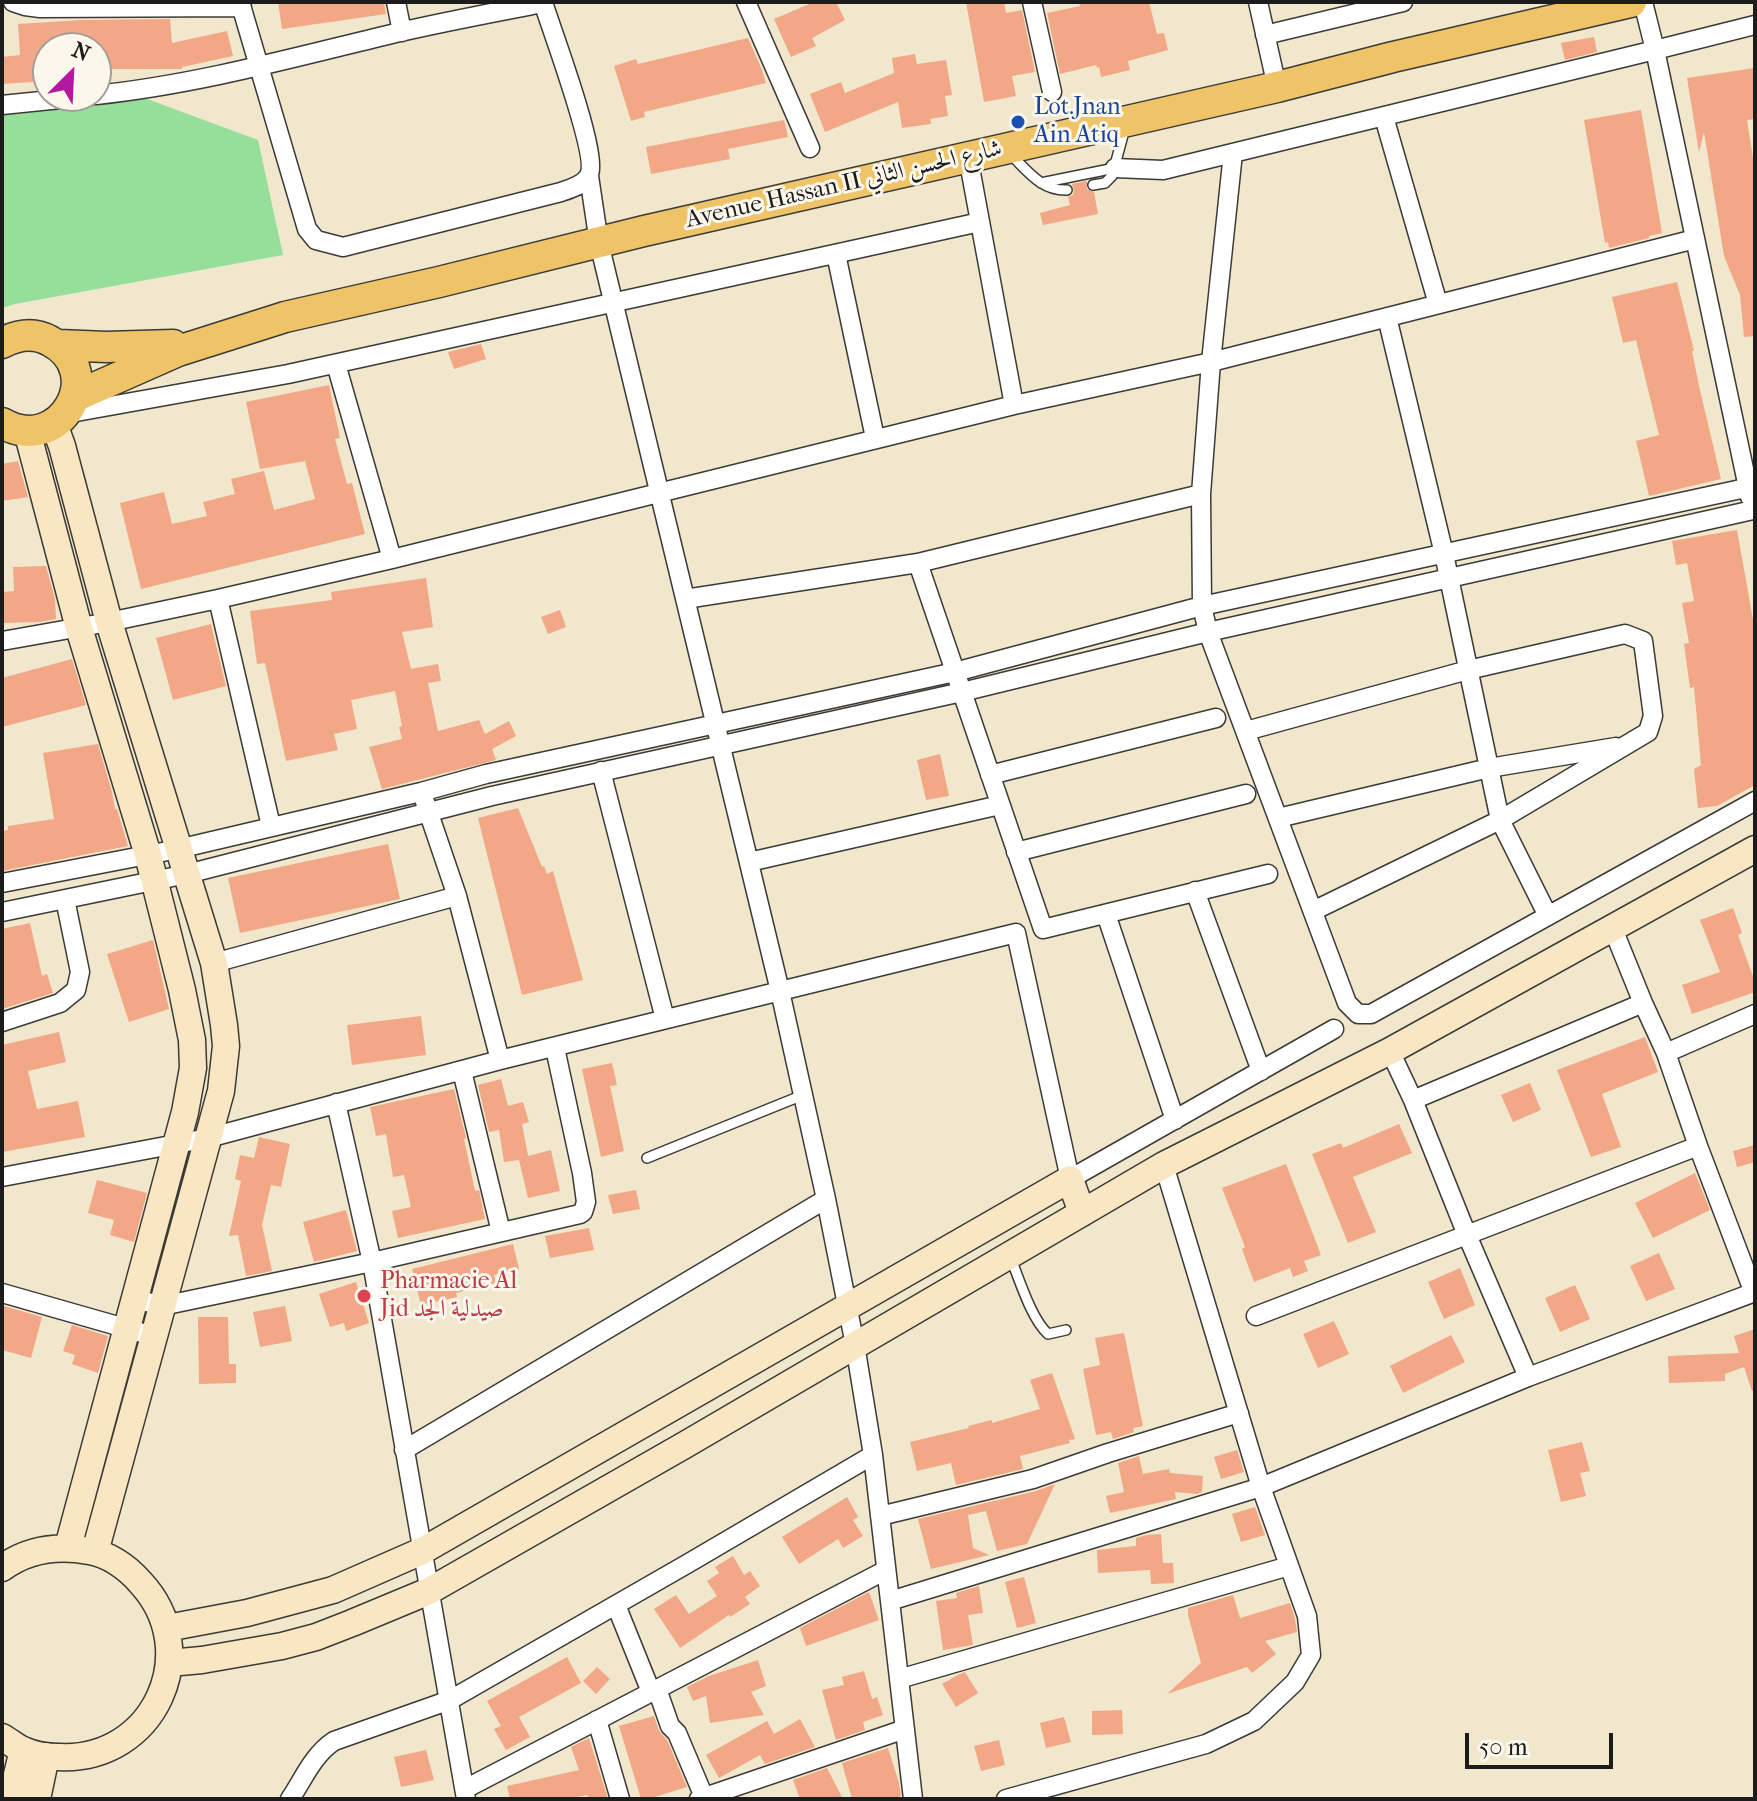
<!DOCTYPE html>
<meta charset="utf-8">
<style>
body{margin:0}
#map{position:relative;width:1757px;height:1801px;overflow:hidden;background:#f0e7cc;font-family:"IM FELL French Canon",serif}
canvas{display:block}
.frame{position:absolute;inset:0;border:4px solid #1c1c1c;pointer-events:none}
.north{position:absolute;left:32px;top:32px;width:80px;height:80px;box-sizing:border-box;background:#fbf7ec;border:2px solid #a29f99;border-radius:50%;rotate:24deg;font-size:22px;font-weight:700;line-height:32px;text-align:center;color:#1c1c1c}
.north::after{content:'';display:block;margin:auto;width:28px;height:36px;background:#b5179e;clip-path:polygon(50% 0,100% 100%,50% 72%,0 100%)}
.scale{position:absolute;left:1465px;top:1733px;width:148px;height:36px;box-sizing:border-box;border:4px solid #1c1c1c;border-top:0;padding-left:10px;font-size:24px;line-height:28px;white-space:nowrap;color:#1c1c1c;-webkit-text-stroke:6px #fbf7ec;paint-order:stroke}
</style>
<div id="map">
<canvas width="1757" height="1801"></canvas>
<div class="frame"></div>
<div class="north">N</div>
<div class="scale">50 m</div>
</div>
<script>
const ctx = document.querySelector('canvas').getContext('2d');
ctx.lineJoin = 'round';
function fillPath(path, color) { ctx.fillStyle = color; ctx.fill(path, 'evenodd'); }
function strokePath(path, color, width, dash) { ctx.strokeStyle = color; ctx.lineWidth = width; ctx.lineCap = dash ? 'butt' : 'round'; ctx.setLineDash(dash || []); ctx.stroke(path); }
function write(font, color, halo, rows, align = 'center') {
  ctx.font = font + ' "IM FELL French Canon",Amiri,serif'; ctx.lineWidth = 6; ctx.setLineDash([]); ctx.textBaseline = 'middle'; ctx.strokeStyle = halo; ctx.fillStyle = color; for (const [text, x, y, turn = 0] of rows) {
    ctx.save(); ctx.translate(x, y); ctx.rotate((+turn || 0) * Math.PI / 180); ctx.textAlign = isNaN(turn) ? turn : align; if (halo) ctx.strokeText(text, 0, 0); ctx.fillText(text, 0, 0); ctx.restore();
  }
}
fillPath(new Path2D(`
 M139,96L258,140L283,255L15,304L2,308V115Z`), '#95df9b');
fillPath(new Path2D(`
 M278,2H384L386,14L282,29Z
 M814,2H836L845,20L812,38L816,46L791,57L774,19Z
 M966,2H1004L1006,13L1022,10L1035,72L1012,76L1016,96L984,102Z
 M1079,2H1149L1157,34L1164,33L1168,50L1128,61L1130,70L1101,77L1099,67L1097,68L1096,65L1060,74L1047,13L1080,6Z
 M170,19L172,43L227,31L233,56L182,67V69H105L103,50L96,51V48H48V81L2,84V57L20,55L18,24L81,20Z
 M1594,37L1597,52L1565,60L1561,43Z
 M748,38L762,70L766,83L644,112L645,117L631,121L614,66L636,59L638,64Z
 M915,54L917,64L946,60L952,95L945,96L948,116L930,119L931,124L902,128L898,102L825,132L810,94L841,82L845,93L894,73L892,58Z
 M1755,68V119L1747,120L1755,170V336L1744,337L1740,295L1724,256L1704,132L1699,152L1687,78Z
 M1641,110L1662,233L1649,236V238L1609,248L1608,242L1605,243L1584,120Z
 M784,120L788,137L728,149L730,159L651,174L646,147Z
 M1087,181V189L1094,192L1098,214L1043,225L1040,213L1070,205L1068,197L1073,195L1074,191L1072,184Z
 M1677,282L1694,351H1692L1699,386L1721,479L1649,496L1636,441L1659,435L1636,340L1623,343L1612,297Z
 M481,344L486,359L454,369L448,352Z
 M329,385L340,438L335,439L347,484L352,483L365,534L141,589L120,503L164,492L172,524L207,516L203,502L235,494L231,479L264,471L274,510L315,499L305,461L260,469L246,402Z
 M18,461L28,497L2,501V464Z
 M1737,530L1755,631V785L1717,806L1698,808L1694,769L1701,765L1694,687L1690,688L1684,644L1689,643L1682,603L1694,601L1687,563L1676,565L1672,541Z
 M46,566L55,599L56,619L40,622L2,623V592L14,591L13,567Z
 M426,578L433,627L402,632L411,669L438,664L441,681L428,683L438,731L479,720L485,734L509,721L516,736L492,749L496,760L382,789L369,747L402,739L399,727L402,726L395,691L351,700L357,729L334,734L338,750L286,761L265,663L257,664L250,611L332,600L331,592Z
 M560,610L566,627L548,634L541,617Z
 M211,624L226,686L173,700L156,638Z
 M72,659L86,705L2,727V678Z
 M98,744L112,792L115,809H117L128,846L2,871V831L8,830V826L54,819L43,753Z
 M940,754L949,796L926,800L917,760Z
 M518,808L542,867L544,866L547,874L553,871L583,980L522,995L478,818Z
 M388,844L400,899L240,933L228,878Z
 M1733,908L1742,933L1738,935L1755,982V992L1692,1014L1682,985L1720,972L1700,920Z
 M30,923L42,976L47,974L53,993L2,1009V929Z
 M153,940L169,1009L129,1022L107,954Z
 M421,1016L426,1055L352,1065L347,1025Z
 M59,1032L66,1062L28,1071L37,1109L78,1101L85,1137L2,1152V1045Z
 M1645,1037L1658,1072L1602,1094L1621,1147L1591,1157L1557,1070Z
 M612,1063L617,1085L610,1086L624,1151L601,1157L582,1069Z
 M501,1079L508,1106L523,1102L529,1122L522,1124L528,1156L551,1150L560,1191L528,1198L519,1160L504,1162L499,1130L489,1132L478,1085Z
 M1530,1083L1541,1110L1513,1122L1501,1095Z
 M454,1089L466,1138L464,1139L475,1191L479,1190L485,1219L398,1238L392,1211L411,1207L404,1175L393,1177L386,1134L376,1136L370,1107Z
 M1399,1124L1412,1153L1353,1177L1376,1232L1348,1243L1312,1154L1341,1143L1343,1148Z
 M259,1137L290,1144L281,1187L271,1185L262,1225L272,1271L246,1276L238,1235L229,1236L241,1181L235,1179L240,1155L254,1158Z
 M1755,1145V1162L1737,1167L1733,1151Z
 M1286,1164L1321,1255L1304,1261L1308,1271L1293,1277L1290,1268L1254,1282L1242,1249L1245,1247L1222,1188Z
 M1695,1173L1710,1210L1653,1238L1635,1203Z
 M97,1180L147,1193L134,1242L110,1235L114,1220L88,1213Z
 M636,1190L640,1209L613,1214L608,1195Z
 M346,1210L357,1251L314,1262L303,1222Z
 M589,1228L594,1250L550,1258L545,1236Z
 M513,1244L519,1269L494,1275L496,1283L456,1293L457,1297L421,1305L412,1269Z
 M1659,1253L1675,1289L1646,1301L1630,1266Z
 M1460,1268L1475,1305L1444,1319L1428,1282Z
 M356,1282L369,1323L346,1331L344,1323L330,1327L319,1294Z
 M1575,1285L1590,1319L1560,1332L1545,1298Z
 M4,1306L42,1317L31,1358L2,1350V1313Z
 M285,1306L292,1341L260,1347L253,1312Z
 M198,1317H228L229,1364H236V1383L199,1384Z
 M1334,1321L1349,1354L1318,1368L1303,1334Z
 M72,1325L108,1336L98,1373L72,1364L75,1355L63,1351Z
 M1755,1329V1391H1752L1744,1367L1725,1374V1381L1669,1383L1668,1356L1739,1353L1734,1336Z
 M1124,1333L1143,1426L1133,1428L1134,1432L1113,1439L1111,1432L1096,1435L1083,1369L1100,1365L1095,1338Z
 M1451,1335L1465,1362L1403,1393L1390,1366Z
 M1052,1373L1075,1439L1069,1440L1070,1443L1020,1456L1023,1469L956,1485L951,1463L917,1471L910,1442L969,1428L968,1426L992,1420V1423L1040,1409L1030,1380Z
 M1582,1442L1590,1471L1580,1473L1586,1496L1561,1502L1548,1450Z
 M1237,1450L1244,1472L1221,1479L1214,1457Z
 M1139,1456L1143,1474L1169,1469L1170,1473L1203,1476L1202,1492L1197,1494L1175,1492L1176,1499L1110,1513L1106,1496L1124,1492L1118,1463Z
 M1055,1484L1027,1544L997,1551L986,1511L968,1515L973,1548L989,1555L931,1569L918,1519L1036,1491Z
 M847,1497L858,1517L853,1520L863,1536L843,1548L838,1539L799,1564L782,1537Z
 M1255,1507L1265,1535L1241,1542L1232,1514Z
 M1161,1534L1163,1563H1173L1174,1583L1151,1584L1150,1570L1098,1573L1097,1550L1136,1546V1538L1147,1535Z
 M733,1556L744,1575L750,1571L760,1586L745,1597L750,1604L730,1617L729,1615L680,1648L654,1609L676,1595L689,1614L717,1596L707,1581L719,1573L715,1567Z
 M1024,1577L1036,1623L1017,1628L1005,1582Z
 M979,1586L983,1613L968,1615L973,1645L943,1650L936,1601L957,1598L956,1593Z
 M869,1592L879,1620L806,1646L800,1628Z
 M1233,1595L1240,1618L1290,1603L1295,1619L1297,1632L1265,1641L1276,1654L1252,1673L1247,1667L1167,1694L1201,1663L1188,1615V1608Z
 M567,1657L581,1683L519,1717L530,1737L506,1750L494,1729L501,1726L487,1701Z
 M758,1660L766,1686L751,1692L764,1715L710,1723L706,1696L693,1701L687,1687L709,1676Z
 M597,1667L610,1679L596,1694L583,1681Z
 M864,1671L872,1699L877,1697L883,1715L863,1722L865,1730L836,1740L822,1690L844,1685L842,1677Z
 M965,1672L978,1693L956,1707L942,1684L958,1675Z
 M1122,1710L1123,1734L1092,1735V1711Z
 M654,1716L659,1731L667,1740L687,1787L648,1799H641L619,1726Z
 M1064,1717L1071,1742L1046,1748L1040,1723Z
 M800,1719L815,1747L765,1764L760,1755L719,1778L706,1755L767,1721L774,1734Z
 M589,1738L608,1799H589L587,1795L567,1799H510L507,1786L579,1770L571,1747Z
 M999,1740L1005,1765L981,1771L974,1746Z
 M888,1748L899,1783L901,1796L891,1799H852L842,1763Z
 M426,1750L434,1780L401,1787L394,1757Z
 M827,1768L843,1799H800L793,1780Z`), '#f2a786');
const lane = new Path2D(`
 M1010,154C1027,170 1041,191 1067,190
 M1041,183L1115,168
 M1093,185L1105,183L1112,176L1125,128
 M647,1158L803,1095
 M1011,1259C1020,1281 1031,1318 1048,1334L1066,1330`);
const street = new Path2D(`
 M13,2L25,6L40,8L242,7
 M240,2L307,229L316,240L343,247L561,192C570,189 583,185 588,177C601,159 551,29 543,2
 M396,2L402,32
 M746,2L810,148
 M1032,2L1052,92
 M1258,2L1277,87
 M1265,35L1403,2
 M96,95C200,84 299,56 400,32C448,21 496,12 543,3
 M2,105L90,96
 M1384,117L1438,304
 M1233,153L1211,362L1201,494L1202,606L1208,632L1347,1003L1358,1014H1371L1755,801
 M968,157L1014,405
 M1115,168L1163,170L1655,50L1643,2
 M589,176L599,243L780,991L826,1199L855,1345L873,1455L913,1799
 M836,254L875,438
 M1387,317L1444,554L1500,820L1548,916
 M336,364L392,559
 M65,414L288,374L980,222
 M1201,494L918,563L1043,929L1268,874
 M1750,497L1655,50L1755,25
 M218,599L392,559L1014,405L1211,362L1695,239
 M685,599L918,563
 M2,641L109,622L218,599L271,826
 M1246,731L1468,670L1625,634L1643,641L1653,716L1648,732L1500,820L1313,911
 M601,771L665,1019
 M990,775L1216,718
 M425,802L457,896L500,1060
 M1278,818L1489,768L1616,747
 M1016,852L1246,794
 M749,862L1000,805
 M2,883L178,849L421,792L486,774L955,672L1202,606L1755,486
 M1195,891L1261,1071
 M2,912L187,874L492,796L962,692L1208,632L1753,510
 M1106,914L1175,1120
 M1613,929L1643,1003
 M214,963L457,896
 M2,1022L60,1003L76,990L80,972L65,899
 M1390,1051L1413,1100L1467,1235L1528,1377
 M1666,1053L1755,1014
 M462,1071L501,1232
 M1413,1100L1643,1003L1666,1053L1698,1146L1754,1293
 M336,1103L372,1262L466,1799
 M2,1177L208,1138L500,1060L1016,933L1070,1179L1334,1029
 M2,1293L153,1336
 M136,1299L162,1306L372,1262L580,1214L583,1212L586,1202L582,1173L555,1048
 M1256,1316L1698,1146
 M404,1450L826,1199
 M880,1516L1033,1479L1108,1453L1239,1413
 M890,1601L1261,1487L1528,1377L1755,1292
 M616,1605L651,1692
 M899,1679L1289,1566
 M657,1689L670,1726L677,1733L704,1797
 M597,1720L620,1799
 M465,1789L886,1570
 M290,1799C304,1778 313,1755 334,1741L450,1700L687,1564L873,1455
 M699,1799L905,1729
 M1006,1799L1206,1744L1254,1721L1295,1682L1311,1655L1307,1616L1261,1487L1164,1165`);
const secondary = new Path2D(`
 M54,424L62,446L109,622L214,963L224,1025L226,1046L221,1091L95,1552
 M27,431L79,628L148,855L182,990L192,1040L193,1068L185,1112L68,1547
 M2,1568C28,1549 57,1545 89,1551C108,1554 127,1567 140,1582C205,1651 154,1762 59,1757C47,1757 34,1755 23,1750C16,1747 9,1741 2,1737
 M167,1628L247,1613L333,1590L422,1551L1070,1179L1082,1213
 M169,1663L202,1660L282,1646L316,1637L352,1623L429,1591L683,1446L1164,1165L1390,1051L1755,849
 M11,1799L23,1750
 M37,1799L46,1756`);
const primary = new Path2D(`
 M2,343C17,335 34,332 50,341C109,372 60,457 2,423
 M59,345L106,347L173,345
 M76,396L178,351L285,317L439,282L644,231L1277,87L1393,57L1631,2`);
strokePath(lane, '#3c3a36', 12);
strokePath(street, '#3c3a36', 21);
strokePath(secondary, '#3c3a36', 29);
strokePath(primary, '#3c3a36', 33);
strokePath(lane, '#fff', 9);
strokePath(street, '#fff', 18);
strokePath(secondary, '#f9e7c3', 26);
strokePath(primary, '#efc469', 30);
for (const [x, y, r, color] of [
 [1018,122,8,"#1a4fb4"],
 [364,1296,8,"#e0444e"]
]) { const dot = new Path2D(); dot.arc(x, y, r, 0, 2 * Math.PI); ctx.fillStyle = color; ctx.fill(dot); strokePath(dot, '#fbf7ec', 3); }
write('24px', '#164399', '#fbf7ec', [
 ["Lot.Jnan",1034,108],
 ["Ain Atiq",1034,136]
], 'left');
write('24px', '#1c1c1c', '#fbf7ec', [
 ["Avenue Hassan II شارع الحسن الثاني",844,185,-13]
]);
write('24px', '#be3a42', '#fbf7ec', [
 ["Pharmacie Al",380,1282],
 ["Jid صيدلية الجد",380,1310]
], 'left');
</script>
